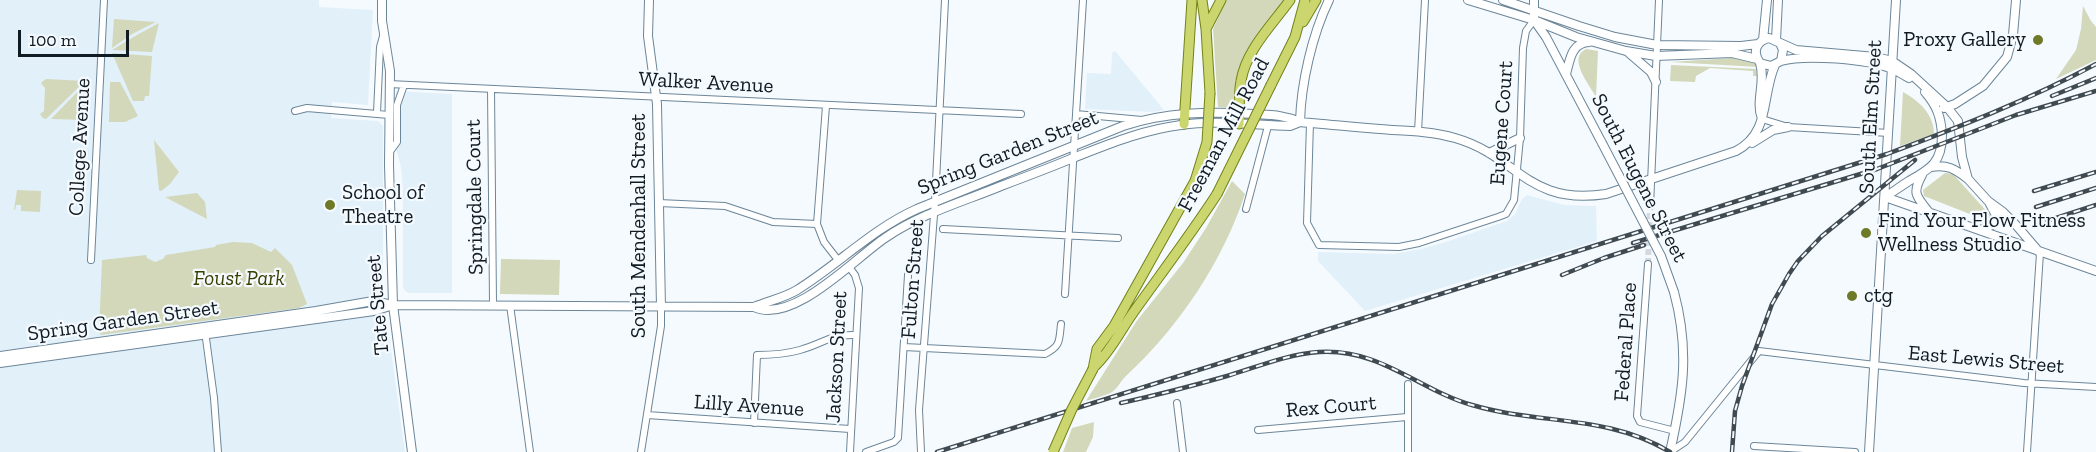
<!DOCTYPE html>
<style>
body{margin:0}
#map{position:relative;width:2096px;height:452px;overflow:hidden;background:#f5faff;font-family:"Zilla Slab",serif}
canvas{display:block}
.scale{position:absolute;left:18px;top:30px;width:111px;height:27px;box-sizing:border-box;border:3px solid #101b22;border-top:0;padding-left:8px;font-size:18px;line-height:21px;white-space:nowrap;color:#101b22;-webkit-text-stroke:4px #f5faff;paint-order:stroke}
</style>
<div id="map">
<canvas width="2096" height="452"></canvas>
<div class="scale">100 m</div>
</div>
<script>
const ctx = document.querySelector('canvas').getContext('2d');
ctx.lineJoin = 'round';
function fillPath(path, color) { ctx.fillStyle = color; ctx.fill(path, 'evenodd'); }
function strokePath(path, color, width, dash) { ctx.strokeStyle = color; ctx.lineWidth = width; ctx.lineCap = dash ? 'butt' : 'round'; ctx.setLineDash(dash || []); ctx.stroke(path); }
function write(font, color, halo, rows, align = 'center') {
  ctx.font = font + ' "Zilla Slab",serif'; ctx.lineWidth = 4.5; ctx.setLineDash([]); ctx.textBaseline = 'middle'; ctx.strokeStyle = halo; ctx.fillStyle = color; for (const [text, x, y, turn = 0] of rows) {
    ctx.save(); ctx.translate(x, y); ctx.rotate((+turn || 0) * Math.PI / 180); ctx.textAlign = isNaN(turn) ? turn : align; if (halo) ctx.strokeText(text, 0, 0); ctx.fillText(text, 0, 0); ctx.restore();
  }
}
fillPath(new Path2D(`
 M0,0H319V7L373,10L368,105L332,102L331,118L378,121L383,126V292L405,452H0Z
 M1115,51L1164,110L1152,112L1085,109L1087,73L1111,74L1112,53Z
 M396,91L452,94V293H409L405,291L403,286V191L401,167L394,141Z
 M1527,195L1564,205L1596,206L1597,241L1365,311L1318,261V252L1393,254L1421,249L1446,242L1507,221L1515,214L1522,199Z`), '#e2f0fa');
fillPath(new Path2D(`
 M1226,0H1287L1248,49L1236,81L1232,108L1218,107L1213,29Z
 M2083,6L2091,21L2096,27V60L2056,79L2076,50L2081,29Z
 M114,19L156,22L132,34L112,48Z
 M159,23L152,52L112,50L137,35Z
 M1586,49L1598,51L1596,97C1589,84 1567,58 1586,49Z
 M112,53L152,56L149,96H145L144,101H133Z
 M1735,56L1755,62L1759,67L1670,62L1732,58Z
 M1671,65L1756,69L1757,76H1753V71L1710,68L1696,76L1695,82L1670,81Z
 M46,79L85,81L46,119L43,118L40,114L44,111L45,88L41,83Z
 M88,81L86,120L51,119Z
 M110,82H120L138,116L125,122H109Z
 M1903,92C1919,101 1934,114 1934,134L1900,146Z
 M154,140L179,172L170,184L161,191L159,190Z
 M1945,173L1953,174L1990,215V220H1985L1924,196L1923,190Z
 M1232,181L1245,194C1223,261 1179,327 1127,375C1122,379 1118,388 1112,392C1105,396 1094,398 1086,401L1136,322L1183,263L1206,228Z
 M17,190L41,191L40,212L21,211V205H16L15,210H14Z
 M197,193L205,202L207,219L165,197Z
 M233,242L252,243L271,252L275,248L292,265L307,304L299,308L101,335L99,332L102,260L146,255L147,258L155,262L163,259L166,255L215,247L216,245Z
 M501,259L560,260L559,295L500,294Z
 M1094,422L1093,437L1086,452H1063L1072,428Z`), '#d2d8b9');
strokePath(new Path2D(`
 M1648,264L1650,206`), '#d3d9de', 6, [6, 3]);
const street = new Path2D(`
 M389,84L1021,114
 M491,89L493,304
 M826,106L817,224L824,242L838,260
 M295,111L307,108L389,115
 M377,113L380,47L383,36
 M1076,114L1142,120
 M1762,119L1788,127L1889,133
 M1310,123L1307,223L1319,245L1399,247L1419,243L1498,217L1506,214L1514,200L1520,138L1523,48L1526,31L1534,20
 M1418,132L1425,0
 M389,153L397,142V105L404,85
 M659,203L725,206L773,222L817,224
 M1650,206L1659,0
 M1246,209L1268,126
 M943,229L1118,238
 M91,260L104,0
 M1648,264L1637,416L1640,422L1675,431
 M849,267L855,275L859,288L850,452
 M1065,294L1083,0
 M510,305L530,452
 M205,331L214,398L218,452
 M904,347L1045,354C1061,346 1059,341 1061,324
 M1177,403L1183,452
 M647,415L850,429
 M754,423L757,355C772,355 786,354 800,350C822,344 831,334 855,335
 M1258,430L1407,417
 M1754,446L1855,452
 M641,452L661,326V307
 M866,452L894,442L898,438L908,275
 M921,452L919,410L935,202L945,0
 M1408,452V384
 M1670,452L1685,442L1759,351L2024,383L2096,387
 M2027,452L2040,253`);
const secondary = new Path2D(`
 M382,0V21L390,71L389,165L393,305L412,452
 M649,0L648,36L657,104L661,307
 M1468,0L1534,20L1576,37L1626,51L1656,56L1732,53L1757,59
 M1503,0L1579,26L1615,37L1657,45L1741,46L1758,44
 M1534,0V20L1546,37L1602,143
 M1763,40L1767,0
 M1776,40L1778,0
 M1780,43L1783,50L1781,61L1771,66L1760,63C1752,52 1756,41 1769,38L1796,50L1876,57L1892,61L1911,74L1947,107L1958,121L1962,157L1968,179L1988,201L2003,212L2016,225L2040,253
 M1629,53L1651,72L1656,82
 M1781,61C1805,54 1868,59 1892,69C1898,71 1903,75 1909,78
 M1760,63C1766,82 1755,101 1762,119
 M1566,74C1570,60 1571,43 1589,42
 M1944,108L1955,104L1983,86L2007,57L2013,35L2016,0
 M1300,122C1301,84 1312,35 1329,0
 M1752,143L1773,130L1788,127
 M1489,153L1520,138
 M1931,167C1947,164 1955,169 1968,179
 M1922,175C1912,193 1916,196 1928,211
 M1885,197C1893,192 1901,186 1909,181C1930,169 1942,163 1942,135C1941,117 1937,106 1925,92
 M1885,197L2096,271
 M1980,230L1992,225L1996,222V215L1990,204
 M754,307C793,325 855,258 885,238C920,214 962,202 1001,186C1025,177 1049,168 1073,158C1109,144 1142,130 1181,125C1216,120 1254,125 1290,126L1300,122
 M0,356L316,311L373,301L393,305L754,307C768,301 784,298 797,290C839,264 872,229 917,209L1123,126C1166,112 1209,111 1254,114C1270,115 1285,115 1300,122C1330,125 1361,127 1392,130C1413,131 1435,132 1455,138C1518,156 1527,206 1606,194L1736,151C1771,133 1761,96 1775,65
 M0,363L374,311L393,305
 M1670,452C1683,394 1690,351 1674,292
 M1869,452L1896,0`);
const primary = new Path2D(`
 M1202,0L1206,29L1210,93
 M1303,22L1316,0
 M1206,29L1221,0
 M1271,85L1295,37L1305,0
 M1184,124L1192,0
 M1239,124C1240,110 1238,96 1241,81C1246,50 1272,25 1290,0
 M1095,366C1112,350 1121,329 1135,310C1163,271 1191,234 1217,194
 M1093,369L1097,349L1114,326L1195,181`);
strokePath(street, '#6c8699', 8);
strokePath(secondary, '#6c8699', 10);
strokePath(primary, '#738216', 11);
strokePath(street, '#fff', 6);
strokePath(secondary, '#fff', 8);
strokePath(primary, '#cbd66f', 9);
const rail = new Path2D(`
 M2052,96L2096,78
 M2034,191L2096,172
 M2036,207L2096,188
 M2047,221L2096,205
 M1633,243L1877,169L2016,115L2096,91
 M1562,275L1604,258L1644,245
 M1121,403C1157,395 1192,386 1227,376C1257,367 1288,354 1319,352C1380,348 1419,390 1472,405C1540,425 1607,414 1670,452
 M937,452L1887,154C1959,127 2029,100 2096,64
 M1732,452L1735,411L1742,386L1772,304L1789,274L1798,261L1822,236L1915,160`);
strokePath(rail, '#404a51', 4.5);
strokePath(rail, '#f5faff', 2, [7]);
const secondaryBridge = new Path2D(`
 M1602,143L1661,256L1674,292`);
const primaryBridge = new Path2D(`
 M1195,181L1207,142L1210,93
 M1217,194L1271,85
 M1053,452L1072,409L1093,369`);
strokePath(secondaryBridge, '#6c8699', 10, []);
strokePath(primaryBridge, '#738216', 11, []);
strokePath(secondaryBridge, '#fff', 8);
strokePath(primaryBridge, '#cbd66f', 9);
for (const [x, y, r, color] of [
 [2038,40,6,"#6e7a26"],
 [330,205,6,"#6e7a26"],
 [1866,233,6,"#6e7a26"],
 [1852,296,6,"#6e7a26"]
]) { const dot = new Path2D(); dot.arc(x, y, r, 0, 2 * Math.PI); ctx.fillStyle = color; ctx.fill(dot); strokePath(dot, '#f5faff', 2); }
write('21px', '#101b22', '#f5faff', [
 ["Proxy Gallery",2026,40,"right"],
 ["School of",342,193],
 ["Theatre",342,217],
 ["Find Your Flow Fitness",1878,221],
 ["Wellness Studio",1878,245],
 ["ctg",1864,296]
], 'left');
write('21px', '#101b22', '#f5faff', [
 ["Walker Avenue",706,83,3],
 ["South Elm Street",1871,117,-87],
 ["Eugene Court",1502,123,-86],
 ["Freeman Mill Road",1224,135,-62],
 ["College Avenue",80,147,-87],
 ["Spring Garden Street",1008,153,-22],
 ["South Eugene Street",1639,178,63],
 ["Springdale Court",475,197,-91],
 ["South Mendenhall Street",639,226,-90],
 ["Fulton Street",913,279,-86],
 ["Tate Street",378,305,-95],
 ["Spring Garden Street",123,321,-8],
 ["Federal Place",1626,342,-86],
 ["Jackson Street",837,357,-87],
 ["East Lewis Street",1986,360,5],
 ["Lilly Avenue",749,406,4],
 ["Rex Court",1331,407,-5]
]);
write('italic 21px', '#383f00', '#f5faff', [
 ["Foust Park",239,279]
]);
</script>
